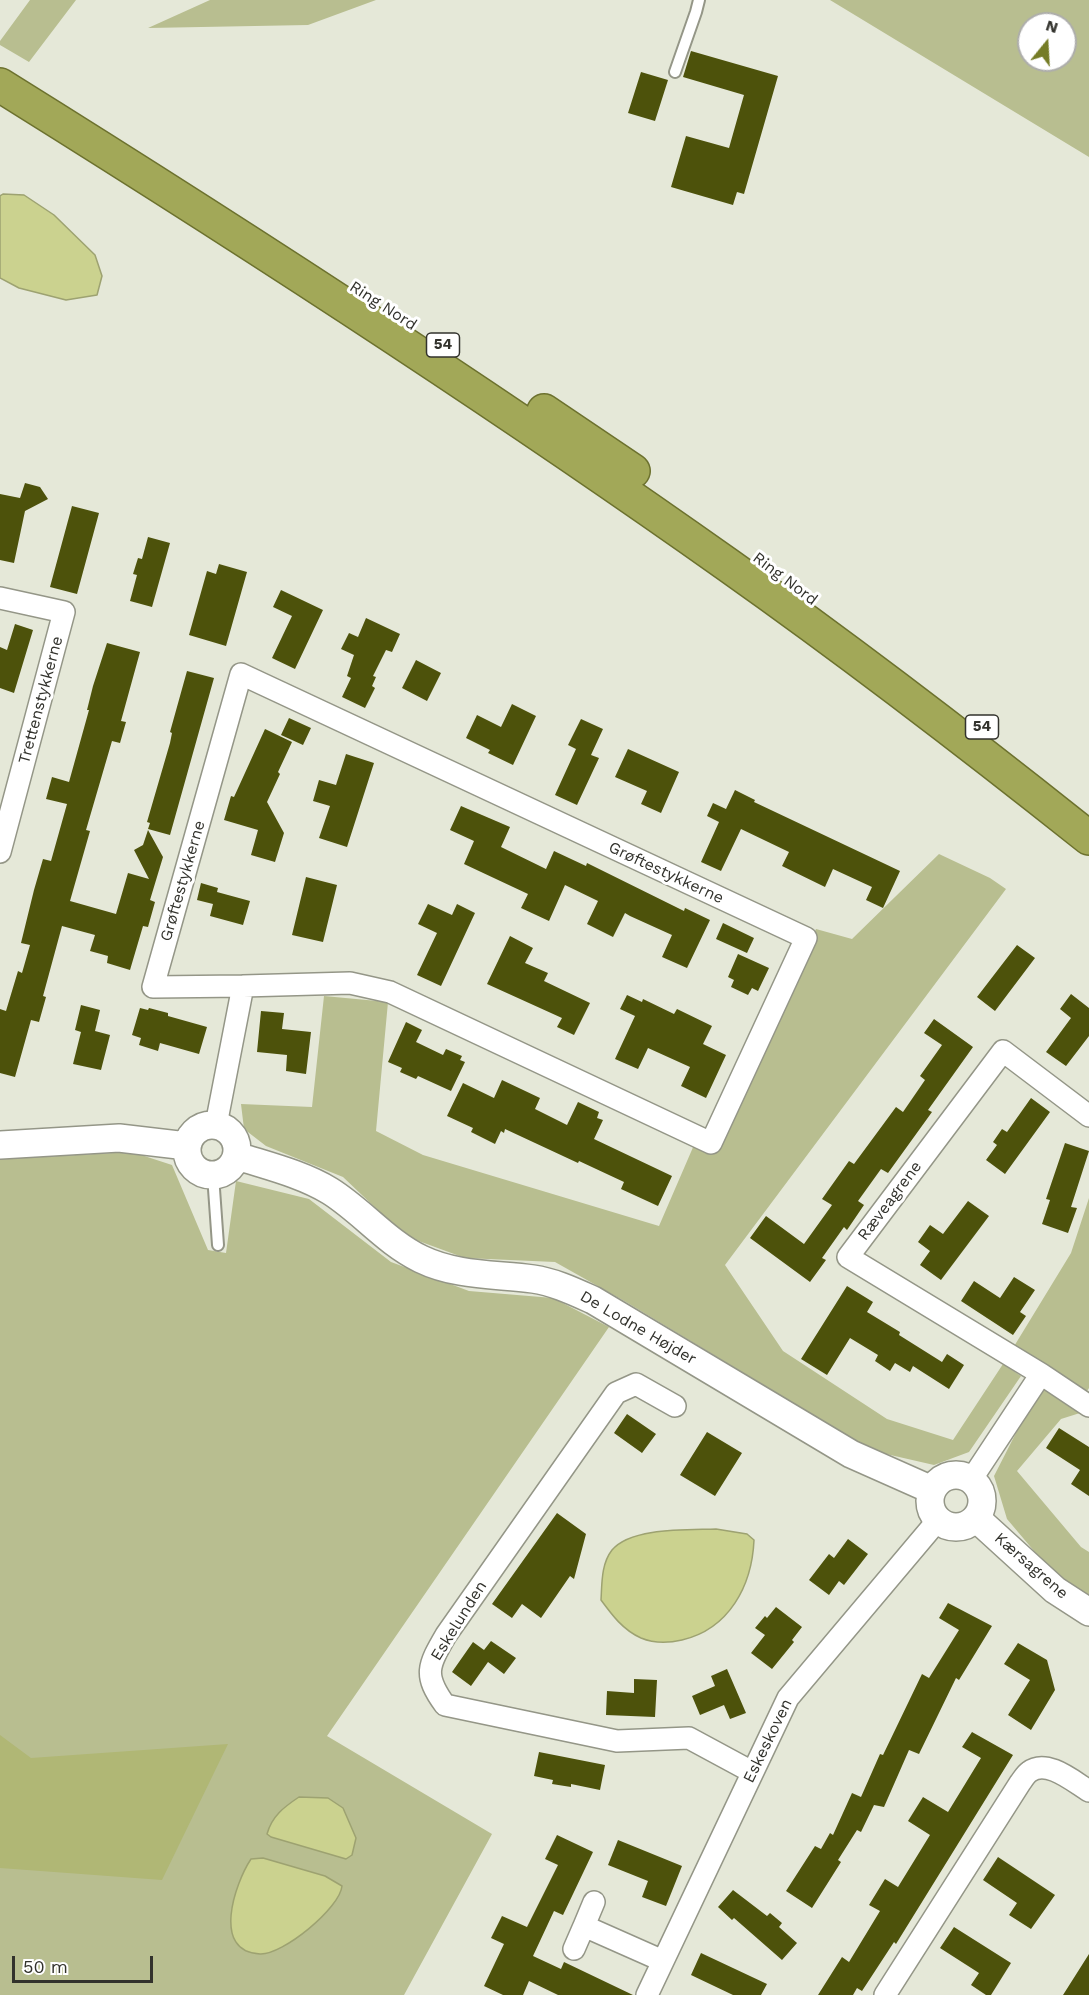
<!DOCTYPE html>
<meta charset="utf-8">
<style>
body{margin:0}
#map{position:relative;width:1089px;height:1995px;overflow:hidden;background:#e5e8d8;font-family:"Work Sans",sans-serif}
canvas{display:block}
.north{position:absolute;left:1017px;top:12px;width:60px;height:60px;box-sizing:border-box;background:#fff;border:2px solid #adadab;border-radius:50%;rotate:18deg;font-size:16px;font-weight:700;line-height:24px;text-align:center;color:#32322c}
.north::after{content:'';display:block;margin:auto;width:21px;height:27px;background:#757c26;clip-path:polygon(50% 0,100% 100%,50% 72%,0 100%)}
.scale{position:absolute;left:12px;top:1956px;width:141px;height:27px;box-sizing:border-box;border:3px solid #32322c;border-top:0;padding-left:8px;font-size:18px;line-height:21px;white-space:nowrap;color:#32322c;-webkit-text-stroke:4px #fff;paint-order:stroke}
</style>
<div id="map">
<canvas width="1089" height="1995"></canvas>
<div class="north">N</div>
<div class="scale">50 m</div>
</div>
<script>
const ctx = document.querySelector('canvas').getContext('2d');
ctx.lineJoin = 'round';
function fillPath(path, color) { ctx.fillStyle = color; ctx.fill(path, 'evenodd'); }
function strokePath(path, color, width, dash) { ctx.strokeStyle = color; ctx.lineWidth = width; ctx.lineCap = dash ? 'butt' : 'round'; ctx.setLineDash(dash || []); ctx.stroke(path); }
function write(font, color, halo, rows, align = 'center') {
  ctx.font = font + ' "Work Sans",sans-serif'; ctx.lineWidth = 6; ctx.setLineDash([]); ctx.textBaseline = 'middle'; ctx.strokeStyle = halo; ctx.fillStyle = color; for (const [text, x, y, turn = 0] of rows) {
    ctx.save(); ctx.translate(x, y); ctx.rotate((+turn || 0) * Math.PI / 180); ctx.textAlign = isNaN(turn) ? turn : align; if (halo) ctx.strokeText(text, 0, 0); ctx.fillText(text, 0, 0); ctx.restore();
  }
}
fillPath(new Path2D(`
 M30,0H76L29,62L0,45V41Z
 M210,0H376L308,25L148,28Z
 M830,0H1089V157ZM1029,24H1065V60H1029Z
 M939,854L990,878L1006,889L725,1265L783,1351L887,1419L953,1440L1003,1364L1021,1376L969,1452L934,1465L873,1451L626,1302L555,1262L465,1258L405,1236L343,1177L266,1146L244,1129L241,1104L312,1107L324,996L388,1002L376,1131L423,1155L659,1226L694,1145L714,1150L816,929L852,939Z
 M132,1152L172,1165L208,1250L226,1253L236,1181L309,1199L391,1262L469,1291L553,1298L609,1327L327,1736L492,1834L404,1995H0V1159Z
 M1089,1198V1388L1085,1394L1013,1348L1071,1253Z
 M1040,1386L1080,1413L1061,1419L1017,1471L1081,1547L1089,1552V1598L1056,1577L1007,1519L994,1476Z`), '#b8be90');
fillPath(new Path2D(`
 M0,1735L31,1758L228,1744L162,1880L0,1868Z`), '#b0b775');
const water = new Path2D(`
 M3,194L24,195L54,215L95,255L102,276L97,295L66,300L19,288L0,278V196Z
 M716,1529L747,1534L754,1540C752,1586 729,1629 682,1640C669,1643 653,1643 641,1638C623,1630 612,1615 601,1600C602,1584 601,1564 612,1550C631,1527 688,1530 716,1529Z
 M299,1797L328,1798L343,1808L356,1838L352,1855L346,1859L271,1837L267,1834C272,1816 284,1807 299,1797Z
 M263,1858L325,1876L342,1886C340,1908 283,1955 260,1954C211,1952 235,1883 251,1859Z`);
fillPath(water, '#cbd28f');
strokePath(water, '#9da271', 1.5);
fillPath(new Path2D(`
 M691,51L778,76L744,194L737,192L733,205L671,187L686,136L729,148L744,95L683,77Z
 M641,72L668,80L655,121L628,113Z
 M25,483L40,487L48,499L25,511L14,563L0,560V494L20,498Z
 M72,506L99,513L77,594L50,587Z
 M148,537L170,543L152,607L130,601L137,575L133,574L138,558L142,559Z
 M219,564L247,572L226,646L189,635L207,571L216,574Z
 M281,590L323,610L295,669L272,658L292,616L273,607Z
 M366,618L400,634L392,652L386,650L373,676L376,677L372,686L375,688L365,708L342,697L351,678L347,676L354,655L341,649L349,633L358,637Z
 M15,624L33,630L14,693L0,688V647L7,650Z
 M107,643L140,652L121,721L126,722L120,743L112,741L86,830L90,831L70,901L116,914L128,873L149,879L134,850L143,845L148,830L163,857L150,900L155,902L148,927L143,926L130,970L107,963L108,956L90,951L95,935L62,926L43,996L46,997L39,1022L31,1020L15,1077L0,1073V1009L6,1011L18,971L22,973L30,945L21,943L34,890L43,859L51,861L67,804L46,799L52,777L69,782L89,710H87L93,686Z
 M416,660L441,673L427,701L402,688Z
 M187,671L214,678L170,835L148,829L150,823L147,822L170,743L172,733L170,732Z
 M512,704L536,716L513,765L488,753L490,750L466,738L477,715L501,727Z
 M289,718L311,728L303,745L281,735Z
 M581,719L603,729L591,755L599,758L577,805L555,795L576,749L568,745Z
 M265,729L292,742L278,772L280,774L267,802L284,833L275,862L251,855L258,830L224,820L231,796L234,797Z
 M628,749L679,772L661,813L641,804L647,791L615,777Z
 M346,754L374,763L347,847L319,838L330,806L313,801L319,780L336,785Z
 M735,790L755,800L754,802L900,871L883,908L866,900L872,887L833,869L825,887L782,866L789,852L741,829L721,871L701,862L719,822L707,816L713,803L726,809Z
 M461,806L510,827L501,847L546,869L554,851L586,866L587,863L684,911L685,908L710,920L687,968L662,957L672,935L630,916L625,913L613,937L587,924L598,901L565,885L549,921L521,908L528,894L464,864L474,841L450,830Z
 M306,877L337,885L323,942L292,935Z
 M201,883L218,888L217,892L250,901L243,925L210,916L213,904L197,900Z
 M428,904L452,915L457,904L475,913L441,986L417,975L437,933L418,924Z
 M723,923L754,938L747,953L716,939Z
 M510,936L533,948L525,963L548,973L544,981L590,1003L574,1035L557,1027L562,1018L487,984Z
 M1017,945L1035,958L995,1011L977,997Z
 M738,954L769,968L758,991L752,988L748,995L731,987L734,980L728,977Z
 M1071,994L1089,1008V1036L1066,1066L1046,1052L1071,1018L1060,1009Z
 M627,995L642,1002L643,999L674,1014L677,1009L712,1026L703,1044L726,1055L706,1098L681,1086L690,1067L648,1048L638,1069L615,1059L635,1016L620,1009Z
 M81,1005L100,1010L95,1031L110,1035L101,1070L73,1064L81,1032L75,1030Z
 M140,1008L148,1010L149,1008L168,1013V1016L207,1027L199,1054L160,1043L158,1051L139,1045L141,1038L132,1035Z
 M261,1011L284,1013L282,1029L311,1032L306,1074L286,1071L287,1055L257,1052Z
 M934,1019L973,1047L928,1110L932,1112L888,1173L881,1169L858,1201L864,1205L847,1230L844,1227L822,1258L826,1260L810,1282L750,1238L766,1216L804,1244L832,1205L822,1199L849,1161L854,1164L896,1107L903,1112L925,1080L920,1076L942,1045L924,1033Z
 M406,1022L422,1030L416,1042L443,1055L446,1049L462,1056L460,1060L465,1062L451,1091L418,1076L416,1079L400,1072L402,1068L388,1062Z
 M502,1080L540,1098L535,1109L567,1125L578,1102L599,1112L597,1118L603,1120L594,1139L672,1176L658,1206L621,1189L624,1182L579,1161L578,1163L505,1129L504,1133L501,1131L495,1144L471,1132L473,1128L447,1116L463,1083L494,1098Z
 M1031,1098L1050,1112L1005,1174L986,1160L997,1145L993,1142L1002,1129L1007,1132Z
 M1065,1143L1089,1151L1071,1207L1077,1208L1068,1233L1042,1224L1050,1200L1046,1199Z
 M968,1201L989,1216L941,1280L920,1265L930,1251L918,1242L930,1225L943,1234Z
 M1014,1277L1035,1290L1020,1312L1026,1316L1013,1335L961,1301L974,1281L1000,1298Z
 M847,1286L873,1302L867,1312L900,1332L899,1335L942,1362L947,1354L964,1365L949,1389L913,1366L910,1372L895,1363L890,1371L875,1361L878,1355L850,1338L827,1375L801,1359Z
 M627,1414L656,1434L642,1453L614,1433Z
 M1059,1428L1089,1447V1496L1071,1484L1080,1470L1046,1448Z
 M707,1432L742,1453L715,1496L680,1475Z
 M557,1513L586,1534L574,1579L570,1576L541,1618L522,1604L512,1618L492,1604Z
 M848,1539L868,1554L844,1585L839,1581L829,1595L809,1580L829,1554L834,1558Z
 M948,1603L992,1626L959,1680L956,1678L919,1754L909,1750L884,1807L874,1805L861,1832L857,1830L838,1860L841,1862L812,1908L786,1891L815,1846L821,1849L830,1833L833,1835L852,1793L861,1797L880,1754L883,1755L922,1674L929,1678L959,1630L939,1618Z
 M776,1607L802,1627L792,1640L794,1642L772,1669L751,1653L765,1635L755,1628L765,1616L767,1618Z
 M491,1641L516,1658L504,1674L488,1662L471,1686L452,1672L473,1642L484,1650Z
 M1018,1643L1047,1660L1055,1690L1031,1730L1008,1715L1030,1680L1004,1664Z
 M727,1669L746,1713L730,1719L724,1705L700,1715L692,1696L715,1686L711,1676Z
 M634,1679L657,1680L655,1717L606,1715L607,1691L634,1693Z
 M972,1732L1013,1755L896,1944L894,1942L862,1991L857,1988L853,1995H818L842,1957L849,1962L880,1911L869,1905L885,1879L898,1887L930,1835L908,1821L923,1797L948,1812L981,1758L962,1747Z
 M539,1752L605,1765L600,1790L571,1784V1787L552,1784L553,1780L534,1776Z
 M557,1835L593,1852L563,1915L554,1911L533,1956L561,1969L564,1962L633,1995H558L529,1981L523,1995H503L484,1986L504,1944L491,1938L502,1916L527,1927L558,1865L545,1859Z
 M618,1840L682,1866L666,1906L642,1897L648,1881L608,1865Z
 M998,1857L1055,1895L1031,1929L1009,1915L1017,1903L983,1880Z
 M733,1890L767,1916L770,1913L782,1923L779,1927L797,1943L782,1960L734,1918L732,1920L718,1907Z
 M954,1927L1011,1963L991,1995H986L971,1985L979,1973L940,1948Z
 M701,1953L767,1984L761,1995H733L691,1975Z
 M1089,1954V1995H1063Z`), '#4d520b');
const service = new Path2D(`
 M675,72L696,12L699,0
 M213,1175L218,1245`);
const minor = new Path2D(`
 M0,598L64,612L0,852
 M1089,1116L1003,1051L848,1257L1041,1374L1089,1406
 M216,1125L243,986L153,987L241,674L806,938L711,1143L390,992L350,983L243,986
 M675,1406L636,1384L616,1393L446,1635C428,1666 423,1675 445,1705L617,1741L689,1738L752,1772
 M971,1480L1041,1374
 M594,1902L584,1926L663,1961
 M574,1949L584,1926
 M647,1995L788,1698L938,1520
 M885,1995L1020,1783C1023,1779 1026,1774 1029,1772C1047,1758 1074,1782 1089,1791`);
const tertiary = new Path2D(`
 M187 1150a25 25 0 1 1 50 0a25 25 0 1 1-50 0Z
 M0,1145L119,1138L187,1146
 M237,1156C268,1166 302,1174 330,1191C362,1211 386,1242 421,1259C456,1276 495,1274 533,1279C554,1282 573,1291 593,1300L851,1454L932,1490
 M930 1501a26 26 0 1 1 52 0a26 26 0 1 1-52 0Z
 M976,1518L1055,1590L1089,1612`);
const trunk = new Path2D(`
 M0,85C247,239 491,397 728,565C851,652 971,744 1089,838
 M544,411L633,471`);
strokePath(service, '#949687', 14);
strokePath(minor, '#949687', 24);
strokePath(tertiary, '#949687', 30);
strokePath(trunk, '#6c712e', 36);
strokePath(service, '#fff', 10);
strokePath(minor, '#fff', 21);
strokePath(tertiary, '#fff', 27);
strokePath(trunk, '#a2a858', 33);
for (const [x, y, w] of [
 [443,345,33],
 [982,727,33]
]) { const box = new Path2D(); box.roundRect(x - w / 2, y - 12, w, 24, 4.5); ctx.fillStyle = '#fff'; ctx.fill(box); strokePath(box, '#32322c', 1.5); }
write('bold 15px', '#32322c', null, [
 ["54",443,345],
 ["54",982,727]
]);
write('16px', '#32322c', '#fff', [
 ["Ring Nord",383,306,33],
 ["Ring Nord",785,579,37],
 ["Trettenstykkerne",41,700,-75],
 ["Grøftestykkerne",666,873,25],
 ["Grøftestykkerne",183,881,-74],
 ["Ræveagrene",890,1201,-53],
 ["De Lodne Højder",638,1328,30],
 ["Kærsagrene",1031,1566,41],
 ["Eskelunden",459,1621,-58],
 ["Eskeskoven",768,1741,-64]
]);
</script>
